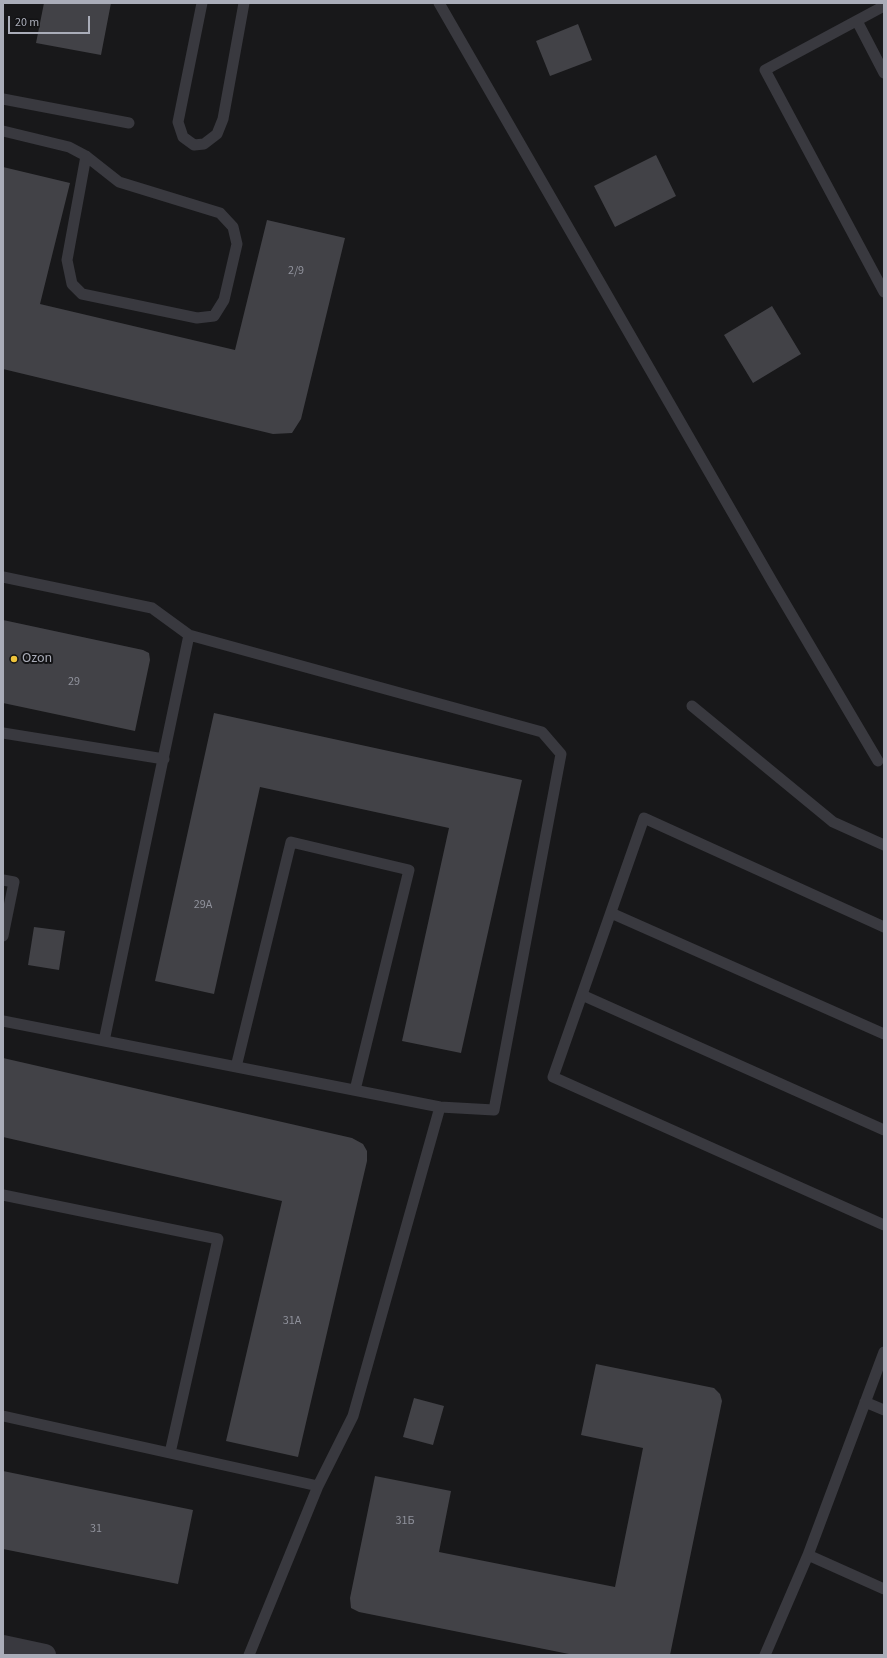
<!DOCTYPE html>
<meta charset="utf-8">
<style>
body{margin:0}
#map{position:relative;width:887px;height:1658px;overflow:hidden;background:#18181a;font-family:"Source Sans 3",sans-serif}
canvas{display:block}
.frame{position:absolute;inset:0;border:4px solid #aaadb9;pointer-events:none}
.scale{position:absolute;left:8px;top:16px;width:82px;height:18px;box-sizing:border-box;border:2px solid #aaadb9;border-top:0;padding-left:5px;font-size:12px;line-height:14px;white-space:nowrap;color:#aaadb9;-webkit-text-stroke:3px #131315;paint-order:stroke}
</style>
<div id="map">
<canvas width="887" height="1658"></canvas>
<div class="frame"></div>
<div class="scale">20 m</div>
</div>
<script>
const ctx = document.querySelector('canvas').getContext('2d');
ctx.lineJoin = 'round';
function fillPath(path, color) { ctx.fillStyle = color; ctx.fill(path, 'evenodd'); }
function strokePath(path, color, width, dash) { ctx.strokeStyle = color; ctx.lineWidth = width; ctx.lineCap = dash ? 'butt' : 'round'; ctx.setLineDash(dash || []); ctx.stroke(path); }
function write(font, color, halo, rows, align = 'center') {
  ctx.font = font + ' "Source Sans 3",sans-serif'; ctx.lineWidth = 4; ctx.setLineDash([]); ctx.textBaseline = 'middle'; ctx.strokeStyle = halo; ctx.fillStyle = color; for (const [text, x, y, turn = 0] of rows) {
    ctx.save(); ctx.translate(x, y); ctx.rotate((+turn || 0) * Math.PI / 180); ctx.textAlign = isNaN(turn) ? turn : align; if (halo) ctx.strokeText(text, 0, 0); ctx.fillText(text, 0, 0); ctx.restore();
  }
}
fillPath(new Path2D(`
 M44,3H111L101,55L36,43Z
 M578,24L592,60L550,76L536,41Z
 M656,155L676,196L615,227L594,186Z
 M3,167L70,183L40,304L235,350L267,220L345,238L301,419L292,433L273,434L3,369Z
 M772,306L801,354L753,383L724,335Z
 M3,620L143,650L149,653L150,660L135,731L3,703Z
 M214,713L522,780L461,1053L402,1041L449,828L260,787L214,994L155,981Z
 M34,927L65,931L59,970L28,965Z
 M3,1058L352,1138L363,1144L367,1151V1161L298,1457L226,1441L282,1201L3,1137Z
 M596,1364L714,1388L720,1394L722,1401L670,1655H574L359,1612L351,1608L350,1598L375,1476L451,1491L439,1552L615,1587L643,1448L581,1435Z
 M414,1398L444,1406L433,1445L403,1437Z
 M3,1471L193,1510L178,1584L3,1549Z`), '#424247');
strokePath(new Path2D(`
 M202,3L178,122L183,137L194,145L204,144L217,134L223,119L244,3
 M439,3L773,583L878,761
 M884,6L765,70L884,292
 M857,21L884,73
 M3,99L129,123
 M3,131L69,147L86,156L119,182L220,213L233,227L237,244L224,300L214,316L197,318L82,294L72,284L67,260L86,156
 M3,577L152,608L189,635L542,732L561,754L494,1110L440,1107L3,1021
 M692,706L833,822L884,845
 M3,733L164,759
 M3,880L14,882L3,936
 M611,913L884,1034
 M884,927L644,818L553,1077L884,1225
 M582,995L884,1130
 M104,1041L189,635
 M236,1067L291,842L409,870L355,1090
 M3,1195L218,1239L170,1453
 M865,1402L884,1410
 M3,1416L318,1486
 M808,1555L884,1589
 M249,1655L318,1486L353,1416L440,1107
 M765,1655L808,1555L884,1352`), '#39393f', 11);
strokePath(new Path2D(`
 M3,1646L45,1655`), '#39393f', 22);
for (const [x, y, r, color] of [
 [14,659,4,"#efc43b"]
]) { const dot = new Path2D(); dot.arc(x, y, r, 0, 2 * Math.PI); ctx.fillStyle = color; ctx.fill(dot); strokePath(dot, '#131315', 1.5); }
write('12px', '#90929c', null, [
 ["2/9",296,271],
 ["29",74,682],
 ["29А",203,905],
 ["31А",292,1321],
 ["31Б",405,1521],
 ["31",96,1529]
]);
write('14px', '#aaadb9', '#131315', [
 ["Ozon",22,659]
], 'left');
</script>
